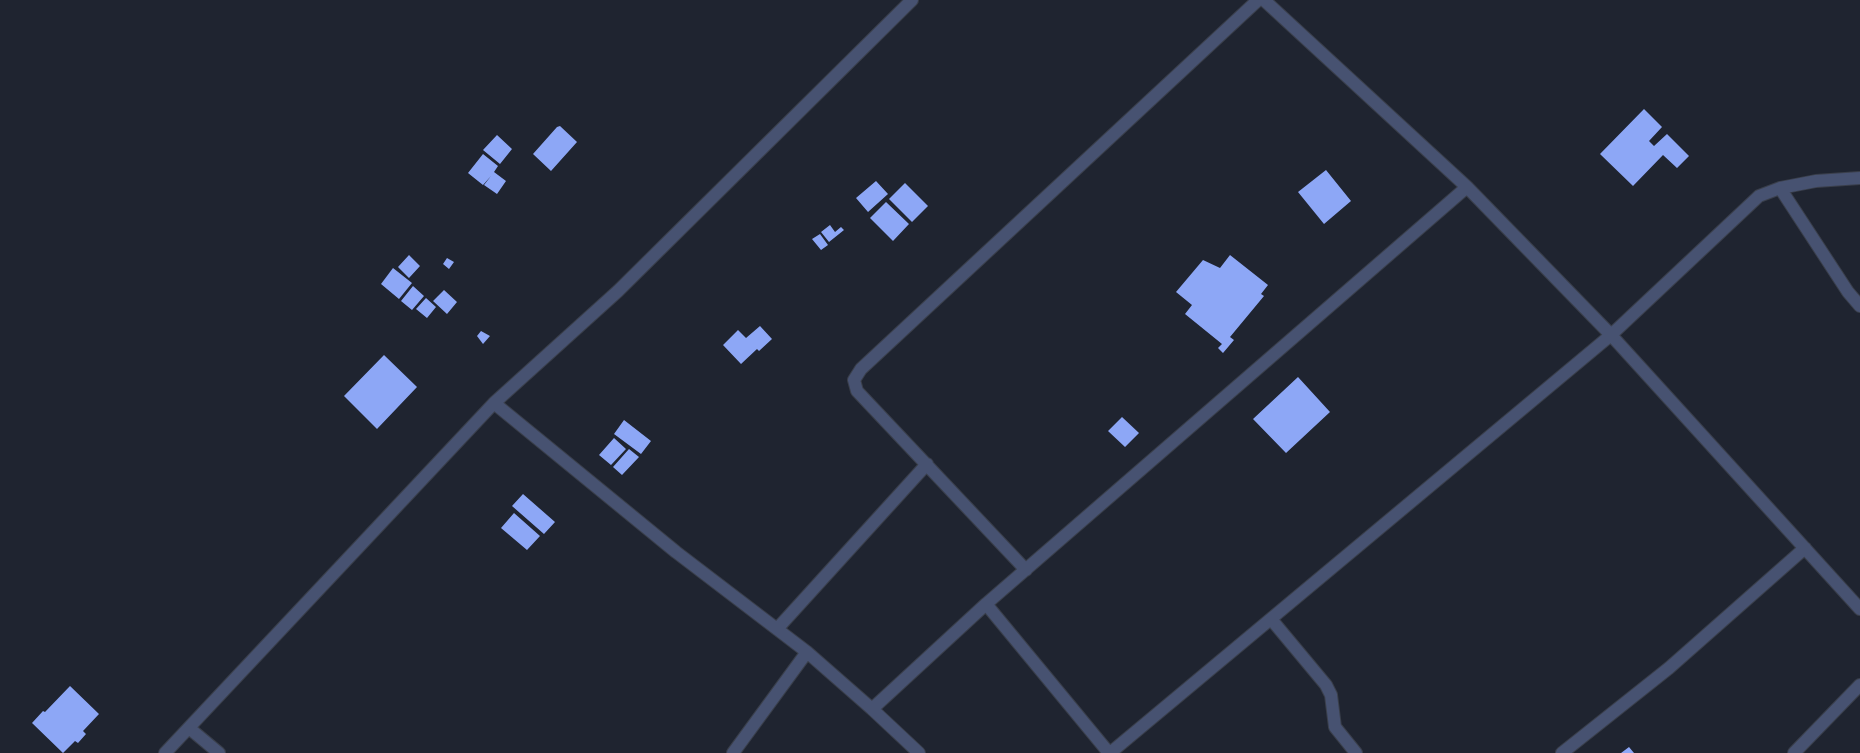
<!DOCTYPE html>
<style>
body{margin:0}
canvas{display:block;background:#1f2430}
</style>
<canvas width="1860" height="753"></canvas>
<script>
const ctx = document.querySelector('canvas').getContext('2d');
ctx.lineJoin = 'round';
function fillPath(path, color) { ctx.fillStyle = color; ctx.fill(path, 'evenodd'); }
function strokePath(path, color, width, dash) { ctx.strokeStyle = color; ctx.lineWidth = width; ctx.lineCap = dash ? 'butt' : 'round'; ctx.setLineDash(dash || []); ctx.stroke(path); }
fillPath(new Path2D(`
 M1644,109L1662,127L1649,141L1654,146L1667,134L1689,156L1677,168L1663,155L1633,186L1600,154Z
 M560,126L577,142L551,171L533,154L557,127Z
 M497,135L512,149L500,164L483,150Z
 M483,154L498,166L494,172L506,181L497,194L484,185L491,176L483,185L468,173Z
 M1326,170L1351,201L1324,224L1298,192Z
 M876,181L888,194L868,212L856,198Z
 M905,183L928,206L912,222L889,199Z
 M886,202L909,224L893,241L870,218Z
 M830,225L835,232L841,227L844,230L829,242L821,232Z
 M820,234L828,245L821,250L812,239Z
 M409,255L420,266L409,278L398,267Z
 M1230,255L1268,285L1261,294L1264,296L1230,337L1234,340L1223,353L1218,348L1222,344L1185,314L1192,305L1176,292L1203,260L1220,268Z
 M447,258L454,262L449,269L443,264Z
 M393,268L412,283L399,299L381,284Z
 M413,286L424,296L412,310L401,301Z
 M444,290L457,302L447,314L433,301Z
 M426,298L436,307L427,318L416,309Z
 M760,326L772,339L759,351L757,349L741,364L723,345L738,330L746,338Z
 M481,331L490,336L483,344L477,336Z
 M384,355L417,387L377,429L344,396Z
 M1298,377L1330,412L1286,453L1253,419Z
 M1122,417L1139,433L1125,447L1108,431Z
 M624,420L651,441L641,454L614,434Z
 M614,438L626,449L611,465L599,455Z
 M629,449L639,457L622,475L613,467Z
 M523,494L555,522L544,534L512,506Z
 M514,513L540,536L527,550L501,528Z
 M70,686L99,714L83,731L86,734L78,743L75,741L63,753L32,723L43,711L45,712Z
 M1629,747L1634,753H1621Z`), '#8da7f6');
const minor = new Path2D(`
 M1264,0L1467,187L1611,335L1860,609
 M1780,188L1848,292L1860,306
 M494,403L676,552L807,652L872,709L919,753
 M1026,570L857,391L854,380L861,369L1258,0
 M986,604L1109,753
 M1271,619L1326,685L1331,695L1335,727L1356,753
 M777,629L927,464
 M872,709L986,604L1467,187
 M189,728L219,753
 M165,753L494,403L618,291L912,0
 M733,753L807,652
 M1110,753L1611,335L1759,196L1780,188L1816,181L1860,178
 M1562,753L1669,668L1805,548
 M1794,753L1860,685`);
strokePath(minor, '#3a3f4b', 14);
strokePath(minor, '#475271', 12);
</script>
